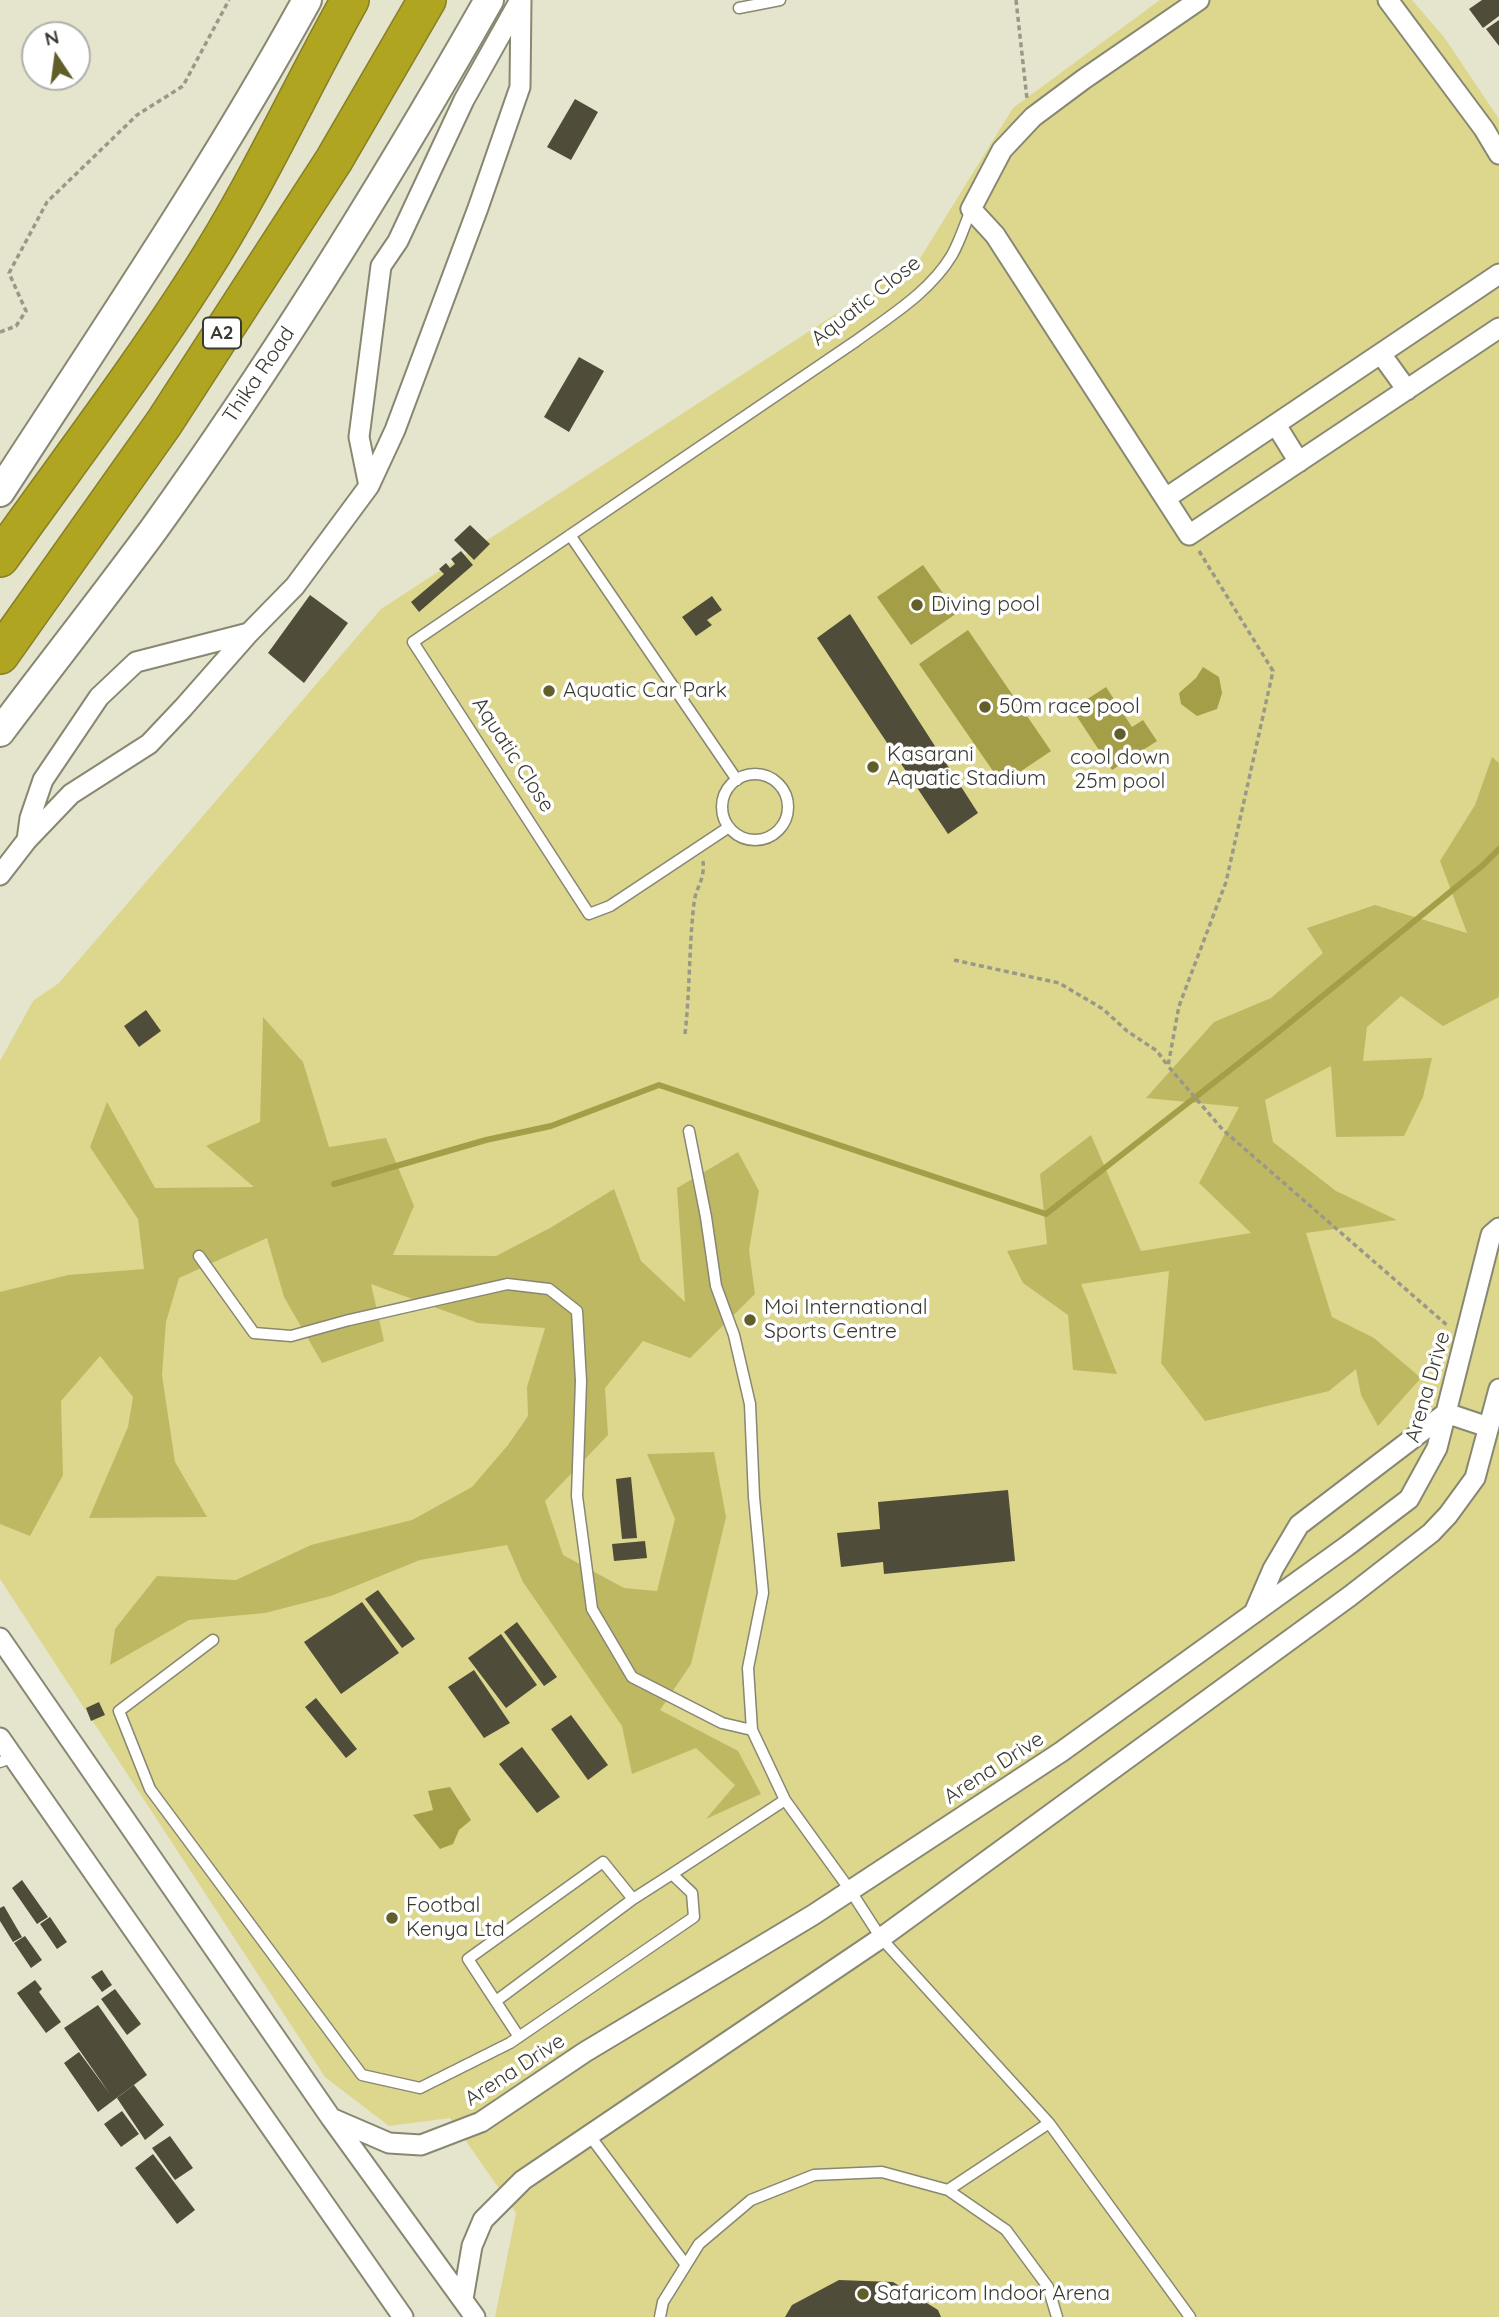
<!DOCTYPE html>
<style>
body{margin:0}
#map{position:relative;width:1499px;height:2317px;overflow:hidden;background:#e5e4cc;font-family:Quicksand,sans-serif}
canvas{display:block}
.north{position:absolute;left:21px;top:21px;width:70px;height:70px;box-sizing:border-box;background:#fff;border:2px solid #b0b0ac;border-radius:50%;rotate:347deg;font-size:19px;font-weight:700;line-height:28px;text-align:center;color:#3a3930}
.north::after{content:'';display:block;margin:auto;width:24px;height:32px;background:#625e2a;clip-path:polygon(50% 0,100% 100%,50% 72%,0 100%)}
</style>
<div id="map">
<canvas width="1499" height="2317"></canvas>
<div class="north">N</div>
</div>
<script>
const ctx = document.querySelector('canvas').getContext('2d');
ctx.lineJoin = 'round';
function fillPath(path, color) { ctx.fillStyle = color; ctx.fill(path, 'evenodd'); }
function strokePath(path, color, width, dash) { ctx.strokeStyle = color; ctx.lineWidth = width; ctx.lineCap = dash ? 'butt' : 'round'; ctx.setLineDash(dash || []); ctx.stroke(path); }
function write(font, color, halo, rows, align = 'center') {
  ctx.font = font + ' Quicksand,sans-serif'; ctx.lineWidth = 7; ctx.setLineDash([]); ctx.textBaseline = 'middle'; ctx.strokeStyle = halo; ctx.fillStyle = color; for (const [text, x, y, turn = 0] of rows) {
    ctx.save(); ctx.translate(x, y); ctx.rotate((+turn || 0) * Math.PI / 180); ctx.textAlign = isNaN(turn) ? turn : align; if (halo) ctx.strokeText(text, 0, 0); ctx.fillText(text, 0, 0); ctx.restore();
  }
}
fillPath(new Path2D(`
 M1160,0H1412L1444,37L1499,119V2317H495L516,2213L450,2118L389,2126L325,2077L0,1579V1061L33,1001L59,983L381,609L919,260L1013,108Z`), '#dcd78d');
fillPath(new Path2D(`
 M1492,757L1499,763V997L1443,1026L1401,996L1367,1027L1363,1061L1432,1058L1423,1097L1404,1136L1336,1137L1331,1066L1265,1100L1273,1142L1336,1191L1397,1220L1306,1233L1332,1317L1374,1338L1421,1378L1378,1426L1361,1395L1356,1369L1329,1391L1205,1421L1161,1363L1169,1271L1081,1284L1117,1374L1073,1370L1068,1315L1023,1283L1007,1251L1047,1244L1040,1174L1091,1135L1141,1251L1251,1233L1199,1183L1239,1107L1146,1098L1214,1022L1271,998L1323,953L1307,928L1375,905L1467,933L1440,861L1475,805Z
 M263,1017L303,1062L329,1147L386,1138L414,1206L393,1255L496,1256L550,1228L614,1189L641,1261L685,1302L677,1188L738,1152L759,1191L749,1250L755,1294L690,1358L643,1341L605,1388L608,1435L545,1501L563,1555L624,1588L657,1591L675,1519L647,1454L714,1452L726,1517L691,1664L660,1710L738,1751L761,1794L706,1819L735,1785L696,1748L632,1774L622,1726L523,1582L507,1545L420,1560L331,1596L265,1613L189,1620L110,1665L115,1629L157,1576L236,1580L311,1545L412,1520L472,1487L508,1445L528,1416L527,1387L545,1328L478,1323L371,1284L384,1341L322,1363L284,1297L267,1238L179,1278L166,1322L162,1375L175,1462L207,1517L89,1518L128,1427L133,1397L100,1356L61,1401L63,1475L30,1536L0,1524V1292L68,1275L144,1269L138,1219L90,1147L107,1102L155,1188L254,1187L206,1146L260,1122Z`), '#bfb863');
fillPath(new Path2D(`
 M923,565L957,613L911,645L877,597Z
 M968,630L1051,751L1002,784L919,664Z
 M1203,667L1219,677L1222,693L1217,709L1197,716L1181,704L1179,693L1196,678Z
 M1106,687L1132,727L1143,720L1157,741L1112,770L1072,709Z
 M450,1787L471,1820L459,1830L453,1844L440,1849L413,1815L433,1810L428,1791Z`), '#a59e48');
strokePath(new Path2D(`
 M334,1184L486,1140L551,1126L659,1085L1046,1214L1271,1038L1482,866L1499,849`), '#a59e48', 6);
fillPath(new Path2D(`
 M1482,0H1499V16L1483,28L1469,9Z
 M1499,20V46L1486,29Z
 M575,99L598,112L571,160L547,147Z
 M579,357L604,371L569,432L544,417Z
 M470,525L490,544L474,560L454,540Z
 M461,551L473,565L419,612L411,602L444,574L439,569L446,563L450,568L455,564L451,559Z
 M310,595L348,623L304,683L268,653Z
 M712,596L722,610L707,620L712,625L696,636L682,617Z
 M850,614L978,813L948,834L817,638Z
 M146,1010L161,1031L139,1047L124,1026Z
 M631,1477L637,1538L622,1539L616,1479Z
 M1008,1490L1015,1561L884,1574L883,1562L841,1567L837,1533L880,1529L878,1502Z
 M645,1541L647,1558L614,1561L612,1544Z
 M378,1590L415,1639L402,1648L365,1599Z
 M362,1602L399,1653L341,1694L304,1642Z
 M517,1622L557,1677L544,1686L504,1632Z
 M501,1634L537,1685L506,1708L468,1658Z
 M474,1670L510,1723L484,1738L448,1687Z
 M316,1698L357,1749L346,1758L305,1707Z
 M99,1702L105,1715L91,1721L86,1708Z
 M571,1715L608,1765L588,1780L551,1729Z
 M522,1747L560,1797L537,1813L499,1764Z
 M22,1880L48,1917L37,1924L12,1888Z
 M4,1906L22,1937L13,1942L0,1921V1908Z
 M50,1917L67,1942L57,1949L40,1924Z
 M25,1936L42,1960L31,1968L14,1943Z
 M102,1970L112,1985L102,1992L91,1977Z
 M35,1980L42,1989L39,1992L61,2022L46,2033L17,1993Z
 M115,1989L141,2024L127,2035L101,1999Z
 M98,2005L147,2075L98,2112L64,2063L79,2052L110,2094L64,2028Z
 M134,2085L164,2125L145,2140L117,2098Z
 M122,2111L139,2134L121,2147L104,2124Z
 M170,2136L193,2168L175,2180L152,2148Z
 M153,2154L195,2210L177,2224L135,2168Z
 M839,2280L893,2282L938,2310L941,2317H785L792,2305Z`), '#4f4d39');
const lane = new Path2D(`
 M739,8L780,0
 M570,535L737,780
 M722 807a33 33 0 1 1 66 0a33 33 0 1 1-66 0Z
 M729,827L610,906L589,914L413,642L856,341C890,316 930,292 952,255C960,241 965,224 971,210
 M689,1131L706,1217L716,1286L734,1335L750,1404L754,1497L763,1593L748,1668L752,1730L785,1800L850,1890L881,1938L1049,2123L1190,2317
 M199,1256L254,1333L291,1336L349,1320L507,1284L549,1289L577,1311L581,1381L577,1496L592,1609L632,1677L722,1723L752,1730
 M213,1640L119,1711L150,1789L362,2075L420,2088L510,2043L694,1917L692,1893L672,1874L785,1800
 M0,1762L14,1757
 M633,1899L672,1874
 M496,2001L633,1899L603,1862L468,1959L519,2037
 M590,2136L686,2265
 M948,2190L1049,2123
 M660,2317L663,2302L699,2244L751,2200L814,2175L882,2172L948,2190L1006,2230L1048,2287L1057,2317`);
const street = new Path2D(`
 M1199,0L1084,79L1033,117L1002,150L971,209L995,235L1189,535L1499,328
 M1388,0L1484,129L1499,154
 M1381,354L1407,390
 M1276,425L1299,462
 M369,486L395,430L478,208L520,87L521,0
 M1166,498L1499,274
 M27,840L30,818L43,780L99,697L136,662L249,633
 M0,875L27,840L71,794L149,744L183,708L249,633L295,586L369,486L359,437L381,266L398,241L464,100L520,0
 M1254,1613L1273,1569L1299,1525L1446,1413L1488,1427
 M0,1638L331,2118L475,2317
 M0,1738L403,2317
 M331,2118L389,2143L421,2145L481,2122L585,2052L813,1915L1061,1752L1347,1546L1409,1499L1437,1448L1491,1235L1499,1228
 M463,2299L472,2246L483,2220L523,2180L881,1938L1350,1596L1431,1533L1448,1515L1475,1478L1499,1389`);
const secondary = new Path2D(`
 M0,492C105,330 214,169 307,0
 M0,732C51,664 104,597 154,529C276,359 386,181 489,0`);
const highway = new Path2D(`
 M0,558C67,464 137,372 199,275C256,187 299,91 350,0
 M0,655L164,423L334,160L427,0`);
strokePath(lane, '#888771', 13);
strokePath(street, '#888771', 23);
strokePath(secondary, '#888771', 32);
strokePath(highway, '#877f26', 40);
strokePath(new Path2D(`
 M1016,0L1027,99
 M0,332L16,326L26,311L9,273L47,202L137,115L183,86L229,0
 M1199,551L1273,671L1226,882L1179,1006L1168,1066L1223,1130L1448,1326
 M954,960L1059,983L1103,1009L1127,1031L1157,1051L1168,1066
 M685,1034C690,990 689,946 694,903C696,886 705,881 703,861`), '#9a9988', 3.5, [5, 3.5]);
strokePath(lane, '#fff', 10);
strokePath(street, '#fff', 19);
strokePath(secondary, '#fff', 28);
strokePath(highway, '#b0a521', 37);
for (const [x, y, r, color] of [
 [917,605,7,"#625e2a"],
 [549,691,7,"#625e2a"],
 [985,707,7,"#625e2a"],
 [1120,734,7,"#625e2a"],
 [873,767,7,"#625e2a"],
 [750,1320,7,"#625e2a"],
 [392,1918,7,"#625e2a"],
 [863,2294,7,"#625e2a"]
]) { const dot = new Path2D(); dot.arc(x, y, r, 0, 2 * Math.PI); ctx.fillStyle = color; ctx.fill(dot); strokePath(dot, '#fff', 2.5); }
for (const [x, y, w] of [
 [222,333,38]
]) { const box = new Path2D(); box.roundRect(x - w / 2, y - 15.5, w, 31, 5); ctx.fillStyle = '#fff'; ctx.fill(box); strokePath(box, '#3a3930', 2); }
write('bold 19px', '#3a3930', null, [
 ["A2",222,333]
]);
write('21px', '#3a3930', '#fff', [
 ["Aquatic Close",866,301,-38],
 ["Thika Road",259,375,-56],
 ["Aquatic Close",513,755,57],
 ["Arena Drive",1428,1387,-74],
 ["Arena Drive",994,1768,-33],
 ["Arena Drive",515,2070,-33]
]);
write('21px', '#3a3930', '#fff', [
 ["Diving pool",931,605],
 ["Aquatic Car Park",563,691],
 ["50m race pool",999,707],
 ["Kasarani",887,755],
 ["Aquatic Stadium",887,779],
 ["cool down",1120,758,"center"],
 ["25m pool",1120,782,"center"],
 ["Moi International",764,1308],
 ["Sports Centre",764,1332],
 ["Footbal",406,1906],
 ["Kenya Ltd",406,1930],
 ["Safaricom Indoor Arena",877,2294]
], 'left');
</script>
